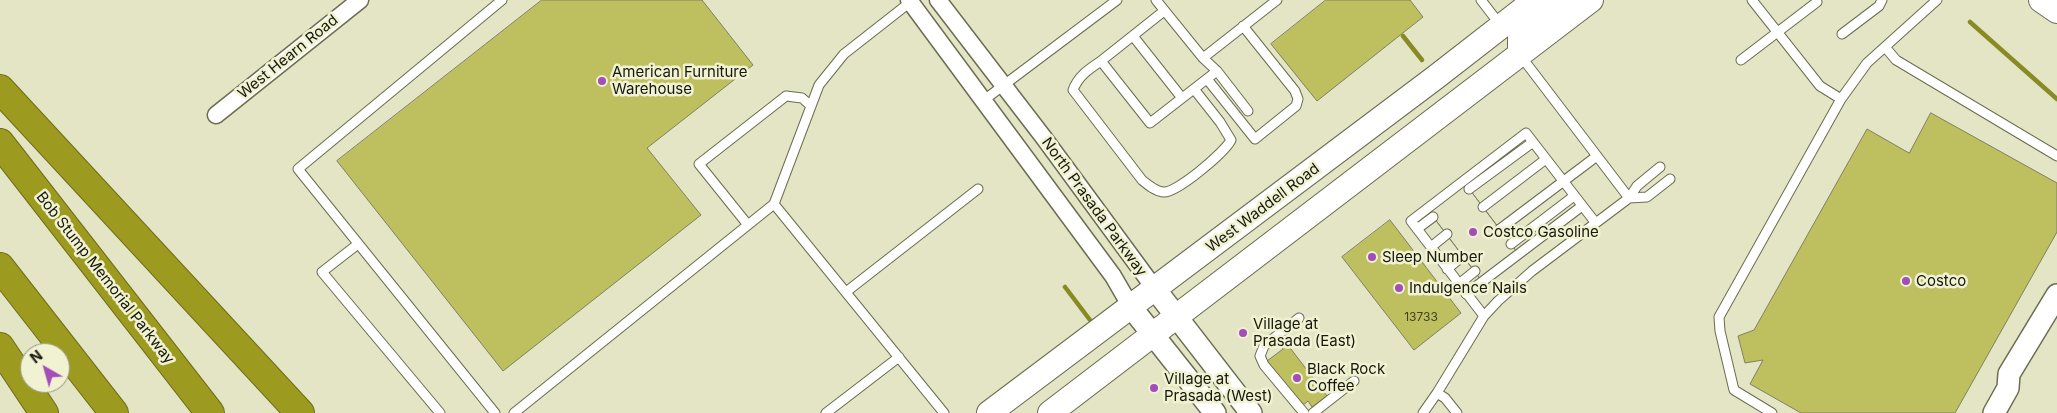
<!DOCTYPE html>
<style>
body{margin:0}
#map{position:relative;width:2057px;height:413px;overflow:hidden;background:#e3e5c5;font-family:Inter,sans-serif}
canvas{display:block}
.north{position:absolute;left:20px;top:343px;width:50px;height:50px;box-sizing:border-box;background:#f0f2d2;border:1px solid #999a83;border-radius:50%;rotate:322deg;font-size:14px;font-weight:700;line-height:20px;text-align:center;color:#17170c}
.north::after{content:'';display:block;margin:auto;width:18px;height:22px;background:#a44dba;clip-path:polygon(50% 0,100% 100%,50% 72%,0 100%)}
</style>
<div id="map">
<canvas width="2057" height="413"></canvas>
<div class="north">N</div>
</div>
<script>
const ctx = document.querySelector('canvas').getContext('2d');
ctx.lineJoin = 'round';
function strokePath(path, color, width, dash) { ctx.strokeStyle = color; ctx.lineWidth = width; ctx.lineCap = dash ? 'butt' : 'round'; ctx.setLineDash(dash || []); ctx.stroke(path); }
function fillPath(path, color) { ctx.fillStyle = color; ctx.fill(path, 'evenodd'); }
function write(font, color, halo, rows, align = 'center') {
  ctx.font = font + ' Inter,sans-serif'; ctx.lineWidth = 5; ctx.setLineDash([]); ctx.textBaseline = 'middle'; ctx.strokeStyle = halo; ctx.fillStyle = color; for (const [text, x, y, turn = 0] of rows) {
    ctx.save(); ctx.translate(x, y); ctx.rotate((+turn || 0) * Math.PI / 180); ctx.textAlign = isNaN(turn) ? turn : align; if (halo) ctx.strokeText(text, 0, 0); ctx.fillText(text, 0, 0); ctx.restore();
  }
}
strokePath(new Path2D(`
 M1970,22L2057,99
 M1403,36L1422,60
 M1065,287L1090,320`), '#8a8a24', 4.5);
const building = new Path2D(`
 M542,0H702L753,65L647,148L701,215L503,371L337,161Z
 M1326,0H1410L1423,17L1317,101L1271,44Z
 M1931,113L2057,183V232L1955,413H1801L1750,384L1763,360L1745,363L1738,336L1754,330L1867,129L1909,153Z
 M1464,182L1517,252L1481,280L1428,210Z
 M1464,182L1517,252L1481,280L1428,210Z
 M1390,220L1461,313L1414,350L1342,257Z
 M1284,340L1327,396L1312,407L1308,401L1302,406L1267,361L1283,349L1279,344Z`);
fillPath(building, '#bebf5e');
strokePath(building, '#7f8064', 1);
const service = new Path2D(`
 M1156,0L1203,58L1277,0
 M1481,0L1501,26
 M1752,0L1820,86L1841,99
 M1164,11L1101,61L1150,123L1217,71L1203,58
 M1842,34L1879,6L1882,0
 M1133,36L1182,98
 M1885,47L1896,60L2057,156
 M1520,55L1629,198
 M1741,60L1817,2
 M1101,61C1089,69 1078,76 1073,90L1142,180C1148,185 1155,191 1163,192C1176,194 1225,152 1231,140L1220,122L1194,89
 M1217,71L1248,111
 M1207,79L1255,139L1296,106L1298,99L1295,91L1243,26
 M984,100L1117,0
 M1469,189L1533,142
 M1629,198L1647,197L1670,179
 M774,204L819,85L844,54L913,0
 M1483,207L1546,159
 M748,225L699,164L786,96L802,98L811,106
 M1417,229L1433,217
 M1500,229L1597,156
 M358,244L322,272L440,413
 M1511,244L1574,196
 M1431,247L1447,234
 M1447,269L1463,256
 M1459,284L1475,271
 M846,292L978,189
 M1466,294L1582,206
 M1484,316L1411,221L1526,133L1595,222
 M1299,318L1264,346L1260,356L1264,365L1304,413
 M1437,393L1445,398L1457,413
 M495,413L298,169L502,0
 M514,413L774,204L944,413
 M826,413L899,357
 M1313,413L1354,381
 M1423,413L1437,393L1484,316L1498,301L1532,271L1629,198L1637,186L1660,167
 M1772,413L1734,390L1720,331L1719,317L1841,99L1867,63L1937,0`);
const minor = new Path2D(`
 M909,0L1113,276L1131,307
 M938,0L1044,138L1155,289
 M216,115L360,0`);
const tertiary = new Path2D(`
 M1155,289L1251,413
 M1131,307L1215,413
 M1994,413L2008,388L2009,374L2057,295`);
const secondary = new Path2D(`
 M2041,0L2057,11
 M1520,55V36L1524,29L1559,0
 M989,413L1436,77L1535,0
 M1050,413L1591,0`);
const motorway = new Path2D(`
 M0,89L300,413
 M0,143L210,413
 M0,267L114,413
 M0,347L44,413`);
strokePath(service, '#6b6c50', 11);
strokePath(minor, '#6b6c50', 19);
strokePath(tertiary, '#6b6c50', 24);
strokePath(secondary, '#6b6c50', 26);
strokePath(motorway, '#6d6d18', 30);
strokePath(service, '#fff', 9);
strokePath(minor, '#fff', 16);
strokePath(tertiary, '#fff', 21);
strokePath(secondary, '#fff', 24);
strokePath(motorway, '#9c9b1f', 28);
for (const [x, y, r, color] of [
 [602,81,5,"#a44dba"],
 [1473,232,5,"#a44dba"],
 [1372,257,5,"#a44dba"],
 [1906,281,5,"#a44dba"],
 [1399,288,5,"#a44dba"],
 [1243,333,5,"#a44dba"],
 [1297,378,5,"#a44dba"],
 [1154,388,5,"#a44dba"]
]) { const dot = new Path2D(); dot.arc(x, y, r, 0, 2 * Math.PI); ctx.fillStyle = color; ctx.fill(dot); strokePath(dot, '#f0f2d2', 2); }
write('12px', '#414120', null, [
 ["13733",1421,317]
]);
write('15px', '#17170c', '#f0f2d2', [
 ["West Hearn Road",288,57,-39],
 ["North Prasada Parkway",1094,207,54],
 ["West Waddell Road",1263,208,-37],
 ["Bob Stump Memorial Parkway",105,278,52]
]);
write('15px', '#17170c', '#f0f2d2', [
 ["American Furniture",612,72],
 ["Warehouse",612,89],
 ["Costco Gasoline",1483,232],
 ["Sleep Number",1382,257],
 ["Costco",1916,281],
 ["Indulgence Nails",1409,288],
 ["Village at",1253,324],
 ["Prasada (East)",1253,341],
 ["Black Rock",1307,369],
 ["Coffee",1307,386],
 ["Village at",1164,379],
 ["Prasada (West)",1164,396]
], 'left');
</script>
